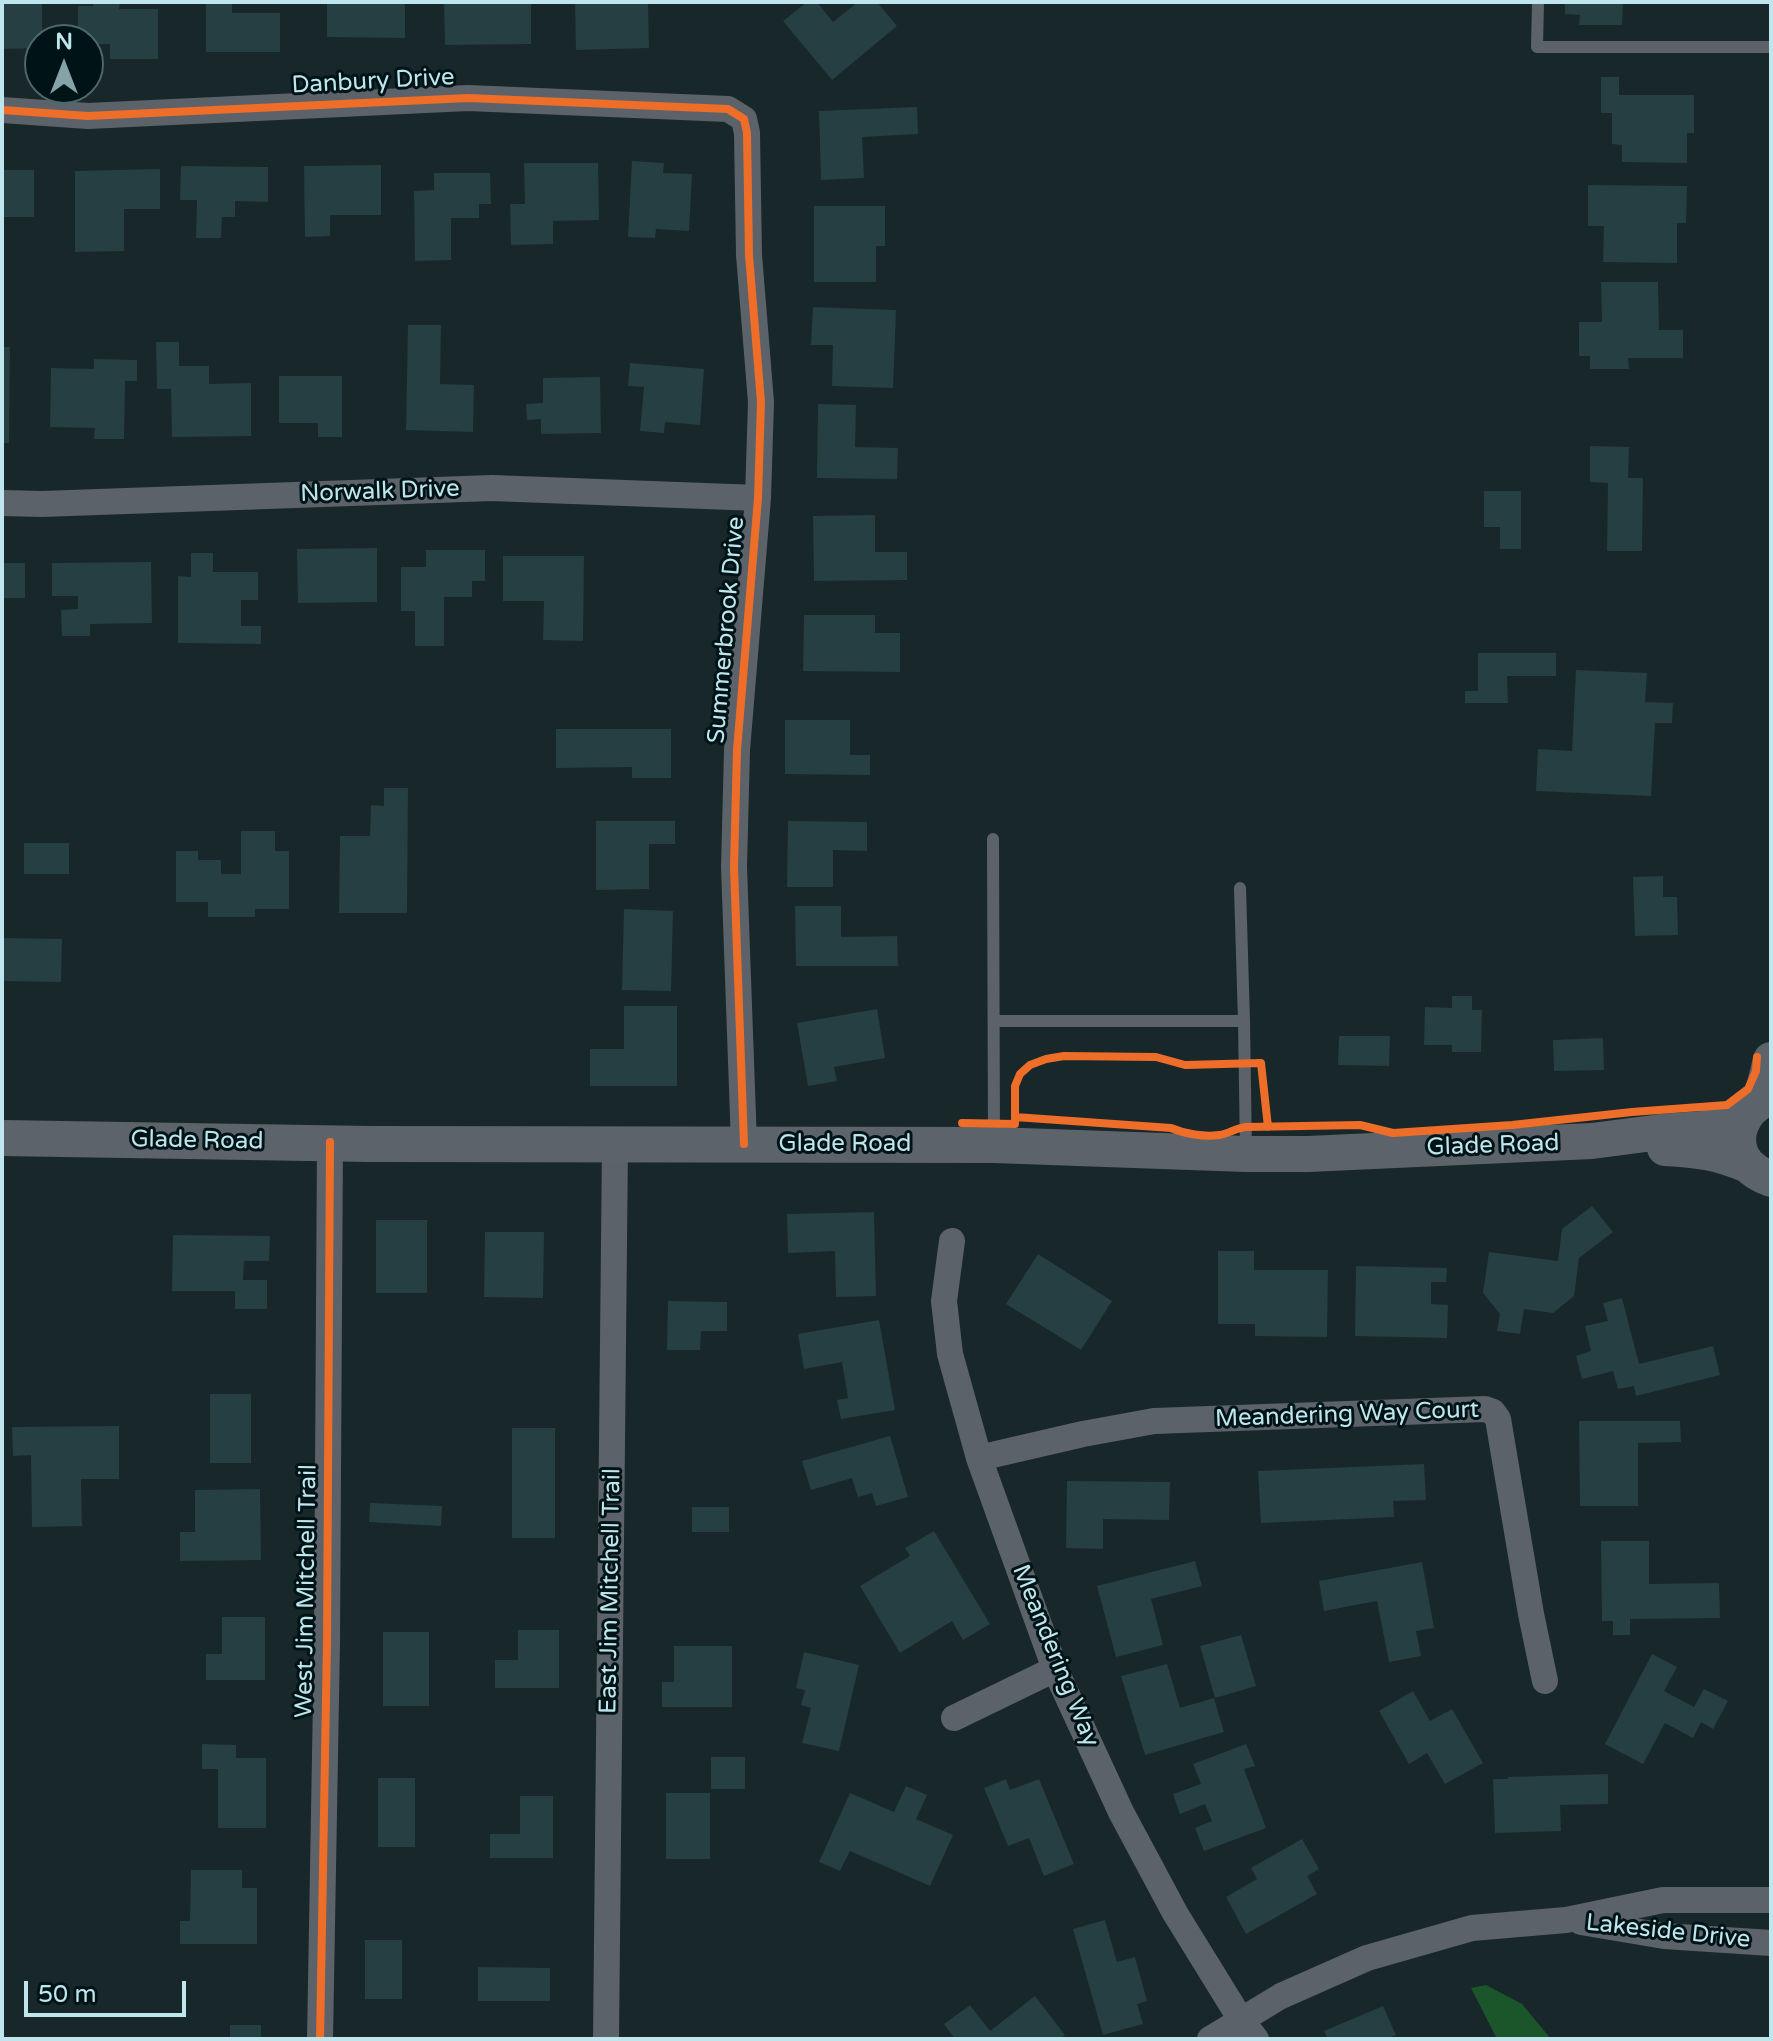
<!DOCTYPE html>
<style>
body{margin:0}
#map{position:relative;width:1773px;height:2041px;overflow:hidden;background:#182729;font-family:"Varela Round",sans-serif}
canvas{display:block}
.frame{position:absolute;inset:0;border:4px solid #bee6ec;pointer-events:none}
.north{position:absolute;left:24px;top:24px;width:80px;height:80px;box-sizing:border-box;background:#001418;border:2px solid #4c686d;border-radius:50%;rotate:0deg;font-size:22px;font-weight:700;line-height:32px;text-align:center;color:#bee6ec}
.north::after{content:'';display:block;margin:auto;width:28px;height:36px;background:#84a3a8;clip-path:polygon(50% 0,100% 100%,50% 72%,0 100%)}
.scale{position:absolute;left:24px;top:1981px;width:162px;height:36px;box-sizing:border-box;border:4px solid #bee6ec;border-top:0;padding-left:10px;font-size:24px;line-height:28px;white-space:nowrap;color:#bee6ec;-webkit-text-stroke:6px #001418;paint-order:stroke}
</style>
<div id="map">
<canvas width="1773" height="2041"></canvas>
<div class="frame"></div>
<div class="north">N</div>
<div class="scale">50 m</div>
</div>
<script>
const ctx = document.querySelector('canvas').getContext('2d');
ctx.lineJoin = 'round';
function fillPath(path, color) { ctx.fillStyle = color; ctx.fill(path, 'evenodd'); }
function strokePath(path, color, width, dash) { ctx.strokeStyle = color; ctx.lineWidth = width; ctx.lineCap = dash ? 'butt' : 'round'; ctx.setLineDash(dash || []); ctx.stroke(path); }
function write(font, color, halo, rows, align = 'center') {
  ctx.font = font + ' "Varela Round",sans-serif'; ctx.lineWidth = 6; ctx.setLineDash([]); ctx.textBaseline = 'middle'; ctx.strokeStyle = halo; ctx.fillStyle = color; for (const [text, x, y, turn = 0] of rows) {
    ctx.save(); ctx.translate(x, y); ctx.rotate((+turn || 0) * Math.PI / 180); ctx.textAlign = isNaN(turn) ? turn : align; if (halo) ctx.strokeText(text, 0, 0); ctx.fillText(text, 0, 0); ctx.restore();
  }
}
fillPath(new Path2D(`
 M1486,1985L1522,2004L1551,2039H1497L1471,1988Z`), '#1b552a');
fillPath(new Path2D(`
 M93,2H120L119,9H158V59H110V44H88V40H78V6H93Z
 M206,2H232V13H280V52H206Z
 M327,2H405V38L327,37Z
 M444,2H531V44L445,45Z
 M575,2H648L649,48L576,50Z
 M807,2H817L833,22L858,2H877L897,26L832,80L783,21Z
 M1565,2H1623L1622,25H1579L1580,15L1565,14Z
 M2,4H42V40H40V48L2,49Z
 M1601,77H1619V95H1694V133H1687V163L1622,162V145L1612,144V113H1601Z
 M917,107L918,134L862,137L864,178L821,180L819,111Z
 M632,161L664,163L663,173L692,174L689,231L656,229L655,238L628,237Z
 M524,163H598L599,220L553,221V244L511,245L510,204H525Z
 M381,165V215H330V236L305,237L304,166Z
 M181,166L268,167V202L235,201V217H222L221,238H196L197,200H180Z
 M160,169V209H124V251L75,252V171Z
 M2,170H34V217H2Z
 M434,173H490L491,204H479V218H451V260L415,261L414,191L434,190Z
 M1588,185L1687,186L1686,223H1677V263L1603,262L1604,226H1588Z
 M814,206H885V246H876V282H814Z
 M1601,282H1658L1659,330H1683V358H1628L1629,369H1590V356H1579V322H1602Z
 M813,307L896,310L893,388L832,386L833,345H811Z
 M408,325H441L440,384L474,385L473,432L406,430Z
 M156,342H179V366H209V384L251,383V436L172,437L171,389H157Z
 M2,347H10L9,443H2Z
 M94,359L137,360V381H125L124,439H94L95,428L50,427L51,368L94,369Z
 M630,363L704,369L700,425L665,422L664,433L640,431L644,387L628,386Z
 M279,376H342V437H318V423H279Z
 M600,377L601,433L541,434V419L527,420L526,404L543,403V378Z
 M818,404L856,405L855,447L898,448L897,479L817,478Z
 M1590,446L1629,447L1628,478H1643L1642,551H1607L1608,483L1590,482Z
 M1484,491H1521V549H1500V527H1484Z
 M875,515V552H907V580L814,581L813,516Z
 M377,548V602L298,603L297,549Z
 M426,550H485V581H472V597H444V646H415V611H401V567H426Z
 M191,553H213V572H258V600H241V626H261V644L178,643V576L191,577Z
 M503,556H584L583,641L543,640L544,601H503Z
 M151,562L152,623L90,624V636H62L61,610L78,609V596H52V563Z
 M2,563H25V598H2Z
 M804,615H875V633H900V672L803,671Z
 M1478,653H1556V676H1507L1508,703H1465V691H1478Z
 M1576,670L1647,673L1645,702L1673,703L1672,723H1655L1651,796L1536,791L1538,749L1572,751Z
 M785,720H850V755H870V775L785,774Z
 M556,729H671V778H632V767L556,768Z
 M384,788H408L407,913H339L340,836H370L371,805L384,806Z
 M596,821H675V844H649V889L596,890Z
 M788,821L867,822V851L833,850V887H787Z
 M241,831H275V851H289V909H255V917H208V902H176V851H198V860H221V874H241Z
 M24,843H69V874H24Z
 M1663,876V897H1677L1678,935L1635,936L1633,877Z
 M795,906H841V937L897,936L898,966H796Z
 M624,909L673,911L671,991L622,990Z
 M2,938L62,939L61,982L2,981Z
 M1452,996H1472V1010H1482L1481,1052H1452V1045H1424L1425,1007L1452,1008Z
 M624,1006H677V1086H590V1049H624Z
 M877,1009L885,1058L834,1067L837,1081L808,1086L797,1023Z
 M1339,1036H1390L1389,1066L1338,1065Z
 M1603,1038L1604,1070L1554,1071L1553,1040Z
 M1592,1206L1613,1232L1579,1258L1574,1296L1553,1313L1524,1309L1520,1334L1497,1331L1500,1314L1483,1293L1489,1252L1558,1261L1562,1229Z
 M874,1212L876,1296L836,1297L835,1251L788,1253L787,1214Z
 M376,1220H427V1293H376Z
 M485,1232H544L543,1298L484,1297Z
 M173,1235L270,1236L269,1261H244L243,1280H267V1309H235V1291H172Z
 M1218,1251H1254V1270H1328L1327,1337L1255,1336V1324H1218Z
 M1038,1254L1112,1301L1081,1350L1006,1304Z
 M1356,1266L1447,1268L1446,1282H1431V1304L1448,1305L1447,1338L1355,1336Z
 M1622,1298L1639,1364L1713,1346L1720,1375L1636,1396L1634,1386L1618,1389L1613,1371L1582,1379L1576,1356L1591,1351L1585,1326L1608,1321L1603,1303Z
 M668,1301L727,1302V1331H701L700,1350H667Z
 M879,1320L895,1410L841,1419L837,1400L848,1398L842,1362L804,1369L798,1334Z
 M210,1394H251V1463H210Z
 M1579,1421H1680L1681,1442L1638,1443V1506H1580Z
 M119,1426V1479H81L82,1526L32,1527L31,1455L13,1456L12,1427Z
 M512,1428H555V1538H512Z
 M890,1436L908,1497L876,1506L872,1493L858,1497L852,1478L811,1490L802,1461Z
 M1424,1464L1426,1500L1393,1501L1394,1517L1261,1523L1258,1471Z
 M1067,1481L1170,1482L1169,1520L1103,1519V1549L1066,1548Z
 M260,1489L261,1560L180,1561V1532H195V1490Z
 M370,1503L442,1506L441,1526L369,1522Z
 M692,1507H729V1532H692Z
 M934,1531L990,1624L963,1640L952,1621L900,1653L860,1586L910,1556L905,1548Z
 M1601,1541H1649V1584L1719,1583L1720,1618L1630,1619V1635H1613V1621H1602Z
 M1195,1561L1202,1586L1151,1599L1163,1645L1116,1657L1097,1586Z
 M1422,1562L1434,1628L1416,1631L1421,1656L1389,1662L1377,1601L1324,1611L1319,1581Z
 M222,1617H265V1680H206V1654H222Z
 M518,1630H559V1688H495V1660H518Z
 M383,1632H429V1706H383Z
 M1241,1635L1256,1686L1215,1698L1200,1646Z
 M674,1646H732V1707H662V1682H674Z
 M804,1652L859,1665L839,1751L802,1743L811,1708L801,1705L805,1690L796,1688Z
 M1652,1654L1677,1667L1664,1691L1694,1707L1704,1689L1728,1701L1713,1729L1701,1722L1693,1738L1665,1723L1643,1764L1605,1744Z
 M1167,1664L1180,1708L1214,1698L1224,1732L1145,1755L1121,1676Z
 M1413,1691L1430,1721L1452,1709L1483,1763L1445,1784L1427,1753L1409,1764L1379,1711Z
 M202,1744L236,1745V1758H266V1828H218V1769H202Z
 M1246,1744L1255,1766L1244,1769L1266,1828L1204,1851L1195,1828L1212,1821L1205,1804L1180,1814L1173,1794L1201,1784L1193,1764Z
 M711,1757H745V1789H711Z
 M1608,1774V1804L1560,1805L1561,1831L1495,1833L1493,1779H1508V1777Z
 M378,1778H415V1847H378Z
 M1006,1779L1010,1790L1039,1779L1074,1864L1044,1876L1029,1838L1008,1846L984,1788Z
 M906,1786L927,1795L916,1819L953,1835L930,1886L850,1851L840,1871L819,1862L850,1793L894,1812Z
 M666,1793H710V1859H666Z
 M520,1796H553V1858H490V1834H520Z
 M1302,1839L1319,1869L1307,1876L1317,1894L1246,1934L1226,1897L1257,1879L1251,1868Z
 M191,1870H242V1888H257V1944H180V1921H190Z
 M1105,1920L1117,1962L1135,1957L1147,2001L1137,2004L1143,2024L1103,2035L1073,1929Z
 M365,1940H402V1999H365Z
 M478,1967L550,1968V2001H478Z
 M1035,1996L1065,2035L1060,2039H955L944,2024L970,2005L990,2031Z
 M1383,2006L1396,2035L1386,2039H1328L1324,2031Z
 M230,2025H261V2039H230Z`), '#263f42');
strokePath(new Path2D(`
 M1538,2L1537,47H1771
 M993,839L994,1142
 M1240,888L1244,1021
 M994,1021H1244L1246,1152`), '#5c6269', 12);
strokePath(new Path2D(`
 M2,110L88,116L468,98L728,109L744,119L747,133L749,255L761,402L758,498L737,750L734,867L744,1144
 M2,503L42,504L492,488L758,498
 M952,1241L944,1301L950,1354L979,1458L1055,1669L1121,1812L1175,1913L1241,2020L1256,2039
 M979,1458L1083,1434L1154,1421L1485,1409L1493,1412L1498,1419L1531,1614L1545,1681
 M954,1718L1055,1669
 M1581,1922L1664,1936L1771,1943
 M320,2039L327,1642L330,1142
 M606,2039L615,1143
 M1210,2039L1281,1996L1367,1958L1472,1928L1566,1920L1663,1900H1771`), '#5c6269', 26);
strokePath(new Path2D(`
 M1771,1097C1742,1106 1727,1141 1748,1165C1755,1172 1763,1176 1771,1179
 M1761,1100L1771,1060
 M2,1138L370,1144L994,1145L1246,1154H1308L1592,1141L1661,1132L1703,1129L1724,1122L1748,1111
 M1665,1148C1700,1150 1716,1152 1748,1165`), '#5d636b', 36);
strokePath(new Path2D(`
 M2,110L88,116L468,98L728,109L744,119L747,133L749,255L761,402L758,498L737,750L734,867L744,1144
 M1015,1117L1171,1128C1185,1134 1204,1137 1219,1135C1229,1134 1235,1128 1246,1127L1360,1125L1393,1133L1512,1125L1632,1112L1727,1105L1748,1089L1756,1071L1757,1057
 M962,1123L1015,1124V1086L1020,1074L1030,1065L1046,1059L1064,1056L1156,1057L1185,1065L1261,1063L1268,1127
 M320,2039L327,1642L330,1142`), '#ee6e29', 8);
write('24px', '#bee6ec', '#001418', [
 ["Danbury Drive",373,82,-3],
 ["Norwalk Drive",380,492,-2],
 ["Summerbrook Drive",727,630,-85],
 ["Glade Road",197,1141,1],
 ["Glade Road",845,1145],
 ["Glade Road",1493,1146,-2],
 ["Meandering Way Court",1347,1415,-2],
 ["West Jim Mitchell Trail",307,1591,-89],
 ["East Jim Mitchell Trail",611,1591,-89],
 ["Meandering Way",1055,1656,68],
 ["Lakeside Drive",1668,1932,6]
]);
</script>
